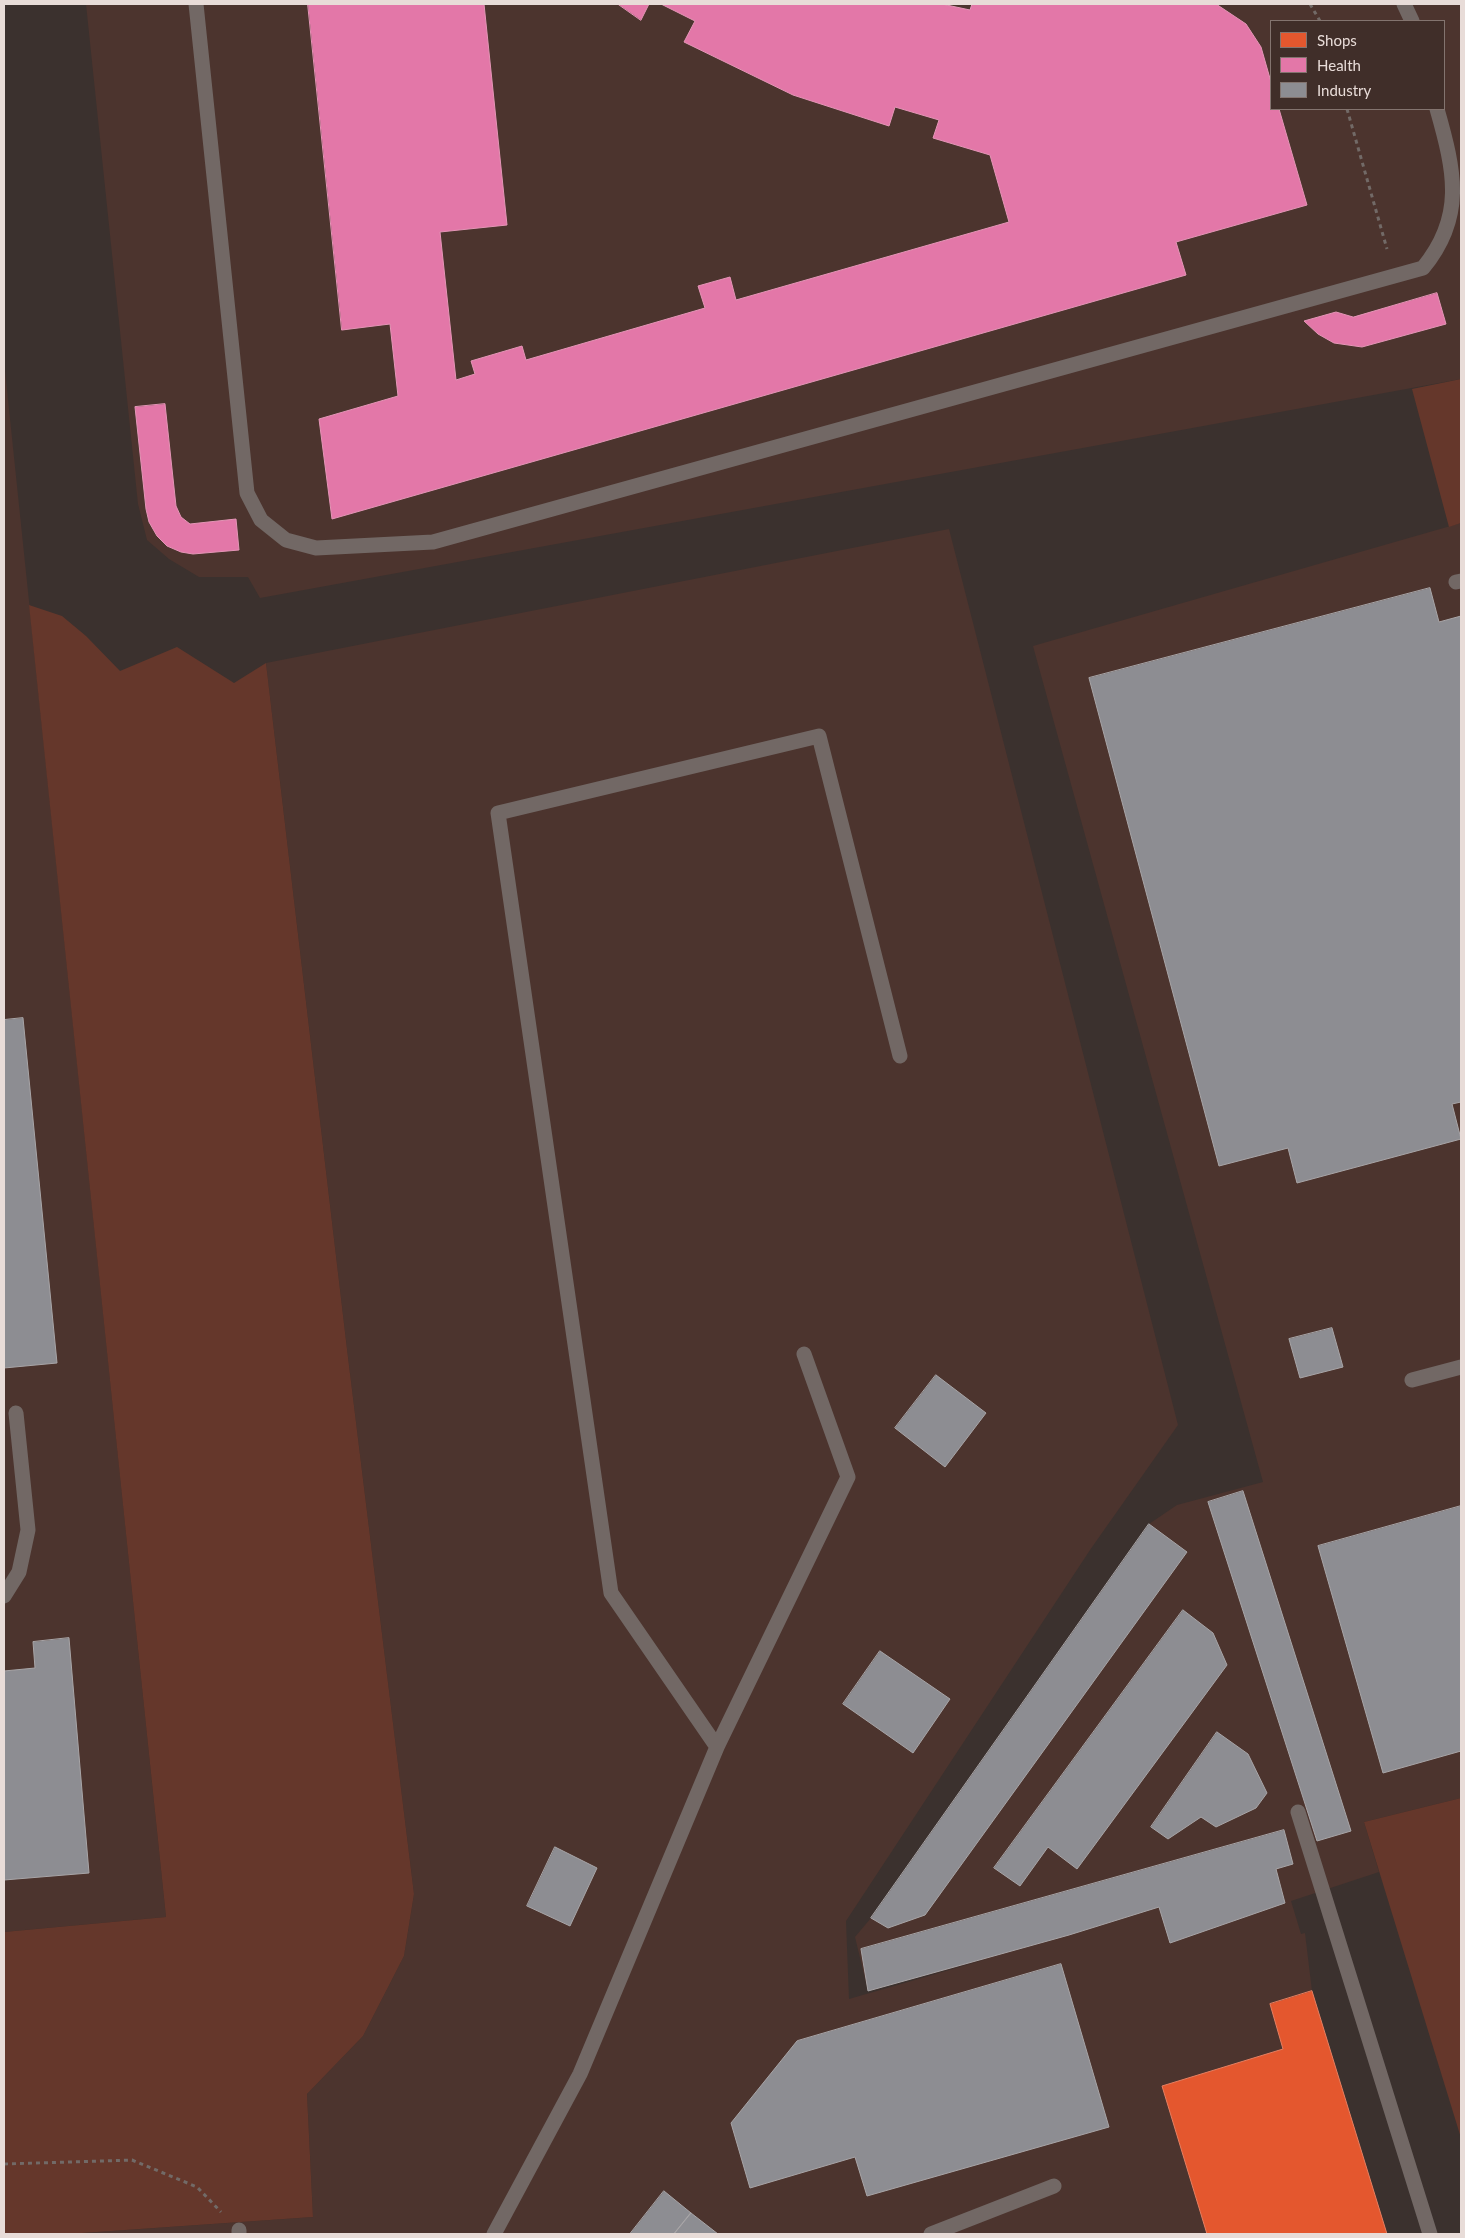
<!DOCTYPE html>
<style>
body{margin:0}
#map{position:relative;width:1465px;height:2238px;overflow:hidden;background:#3b312e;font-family:Lato,sans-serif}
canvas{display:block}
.frame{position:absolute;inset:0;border:5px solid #e8dcd8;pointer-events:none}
.legend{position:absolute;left:1270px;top:20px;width:175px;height:90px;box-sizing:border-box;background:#402e29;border:1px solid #83746f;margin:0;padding:6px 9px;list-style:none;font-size:15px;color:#e8dcd8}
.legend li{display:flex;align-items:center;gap:10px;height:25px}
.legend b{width:25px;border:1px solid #83746f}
</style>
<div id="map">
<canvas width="1465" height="2238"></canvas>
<div class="frame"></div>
<ul class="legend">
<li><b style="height:14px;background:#e4572e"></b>Shops</li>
<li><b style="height:14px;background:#e377a8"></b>Health</li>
<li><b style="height:14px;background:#8d8d92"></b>Industry</li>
</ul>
</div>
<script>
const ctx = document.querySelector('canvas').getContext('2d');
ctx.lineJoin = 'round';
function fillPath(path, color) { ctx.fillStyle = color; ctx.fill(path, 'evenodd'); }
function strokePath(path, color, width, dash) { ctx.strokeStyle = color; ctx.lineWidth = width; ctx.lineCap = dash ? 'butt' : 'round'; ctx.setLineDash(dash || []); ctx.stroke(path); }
fillPath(new Path2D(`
 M86,4H1461V379L260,598L248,577H199L169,559L147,540L138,504ZM1271,21H1444V109H1271Z
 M4,361L166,1917L4,1932Z
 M1461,523V1798L1364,1822L1379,1872L1291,1901L1301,1934L1305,1933L1312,1991L1387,2234H68L313,2217L307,2094L363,2036L404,1956L414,1894L347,1349L266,663L949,529L1178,1425L1090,1550L846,1921L849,1999L991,1958L868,1991L855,1937L871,1918L1149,1524L1177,1505L1263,1482L1033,646Z`), '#4c342e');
fillPath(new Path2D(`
 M1461,379V523L1449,527L1412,389Z
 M29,605L62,616L86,636L120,671L177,647L234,683L266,663L347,1349L414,1894L404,1956L363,2036L307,2094L313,2217L68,2234H4V1932L166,1917Z
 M1461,1798V2138L1364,1822Z`), '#65372b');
const shops = new Path2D(`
 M1312,1991L1387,2234H1207L1162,2086L1283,2049L1270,2004Z`);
fillPath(shops, '#e4572e');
strokePath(shops, '#e57f61', 1);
const health = new Path2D(`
 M308,4H484L507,225L440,232L456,380L475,374L471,361L522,346L526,360L705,308L698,286L730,277L736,300L1009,222L990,155L933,138L939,120L895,107L889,126L793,95L684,42L695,21L661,4H942L970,10L972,4H1216L1246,24L1261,47L1271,82V109H1279L1307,205L1176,242L1186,275L332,519L319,419L398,396L390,324L342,330Z
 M618,4H649L641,20Z
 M1437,293L1446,324L1362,347L1334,343L1318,334L1304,321L1336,312L1353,317Z
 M165,404L176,506L181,517L190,524L236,519L239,550L193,554L181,552L167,546L157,536L149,522L146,509L135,407Z`);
fillPath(health, '#e377a8');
strokePath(health, '#e495b6', 1);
const industry = new Path2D(`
 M1430,588L1439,622L1461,616V1102L1452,1104L1461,1139L1297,1183L1288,1148L1219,1166L1089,678Z
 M23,1018L57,1363L4,1368V1020Z
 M1332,1328L1343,1367L1300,1378L1289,1339Z
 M936,1375L986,1413L945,1467L895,1428Z
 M1243,1491L1351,1831L1317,1841L1208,1502Z
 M1461,1506V1751L1383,1773L1318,1546Z
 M1149,1524L1187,1552L925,1915L888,1928L871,1918Z
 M1183,1610L1213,1633L1227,1665L1077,1869L1048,1847L1020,1886L994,1868Z
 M69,1638L89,1873L4,1880V1671L35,1668L33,1642Z
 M880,1651L950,1699L913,1753L843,1704Z
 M1217,1732L1248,1754L1267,1793L1256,1808L1216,1827L1201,1817L1168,1839L1151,1827Z
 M1284,1830L1293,1864L1276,1869L1285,1903L1170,1943L1159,1907L1069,1935L868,1991L861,1949Z
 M555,1847L597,1868L570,1926L527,1906Z
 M1061,1964L1109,2127L867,2196L855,2157L750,2188L731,2123L797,2041Z
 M664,2191L691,2213L674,2234H630Z
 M691,2213L718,2234H674Z`);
fillPath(industry, '#8d8d92');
strokePath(industry, '#a8a5a7', 1);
strokePath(new Path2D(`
 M1310,4L1320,21
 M1347,109L1387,249
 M4,2164L132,2160L197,2187L221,2212`), '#726a67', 3, [4, 4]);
strokePath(new Path2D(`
 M196,4L247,493L261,520L286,540L316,548L433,542L1423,268C1465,217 1455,172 1437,109
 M1404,4L1412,21
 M1456,582L1461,581
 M1412,1380L1461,1367
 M4,1596L19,1572L28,1530L16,1413
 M717,1747L848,1477L804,1354
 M1298,1812L1430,2234
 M239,2230V2234
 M494,2234L580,2074L717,1747L611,1593L498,813L819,736L900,1056
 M931,2234L1054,2186`), '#726865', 15);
</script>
